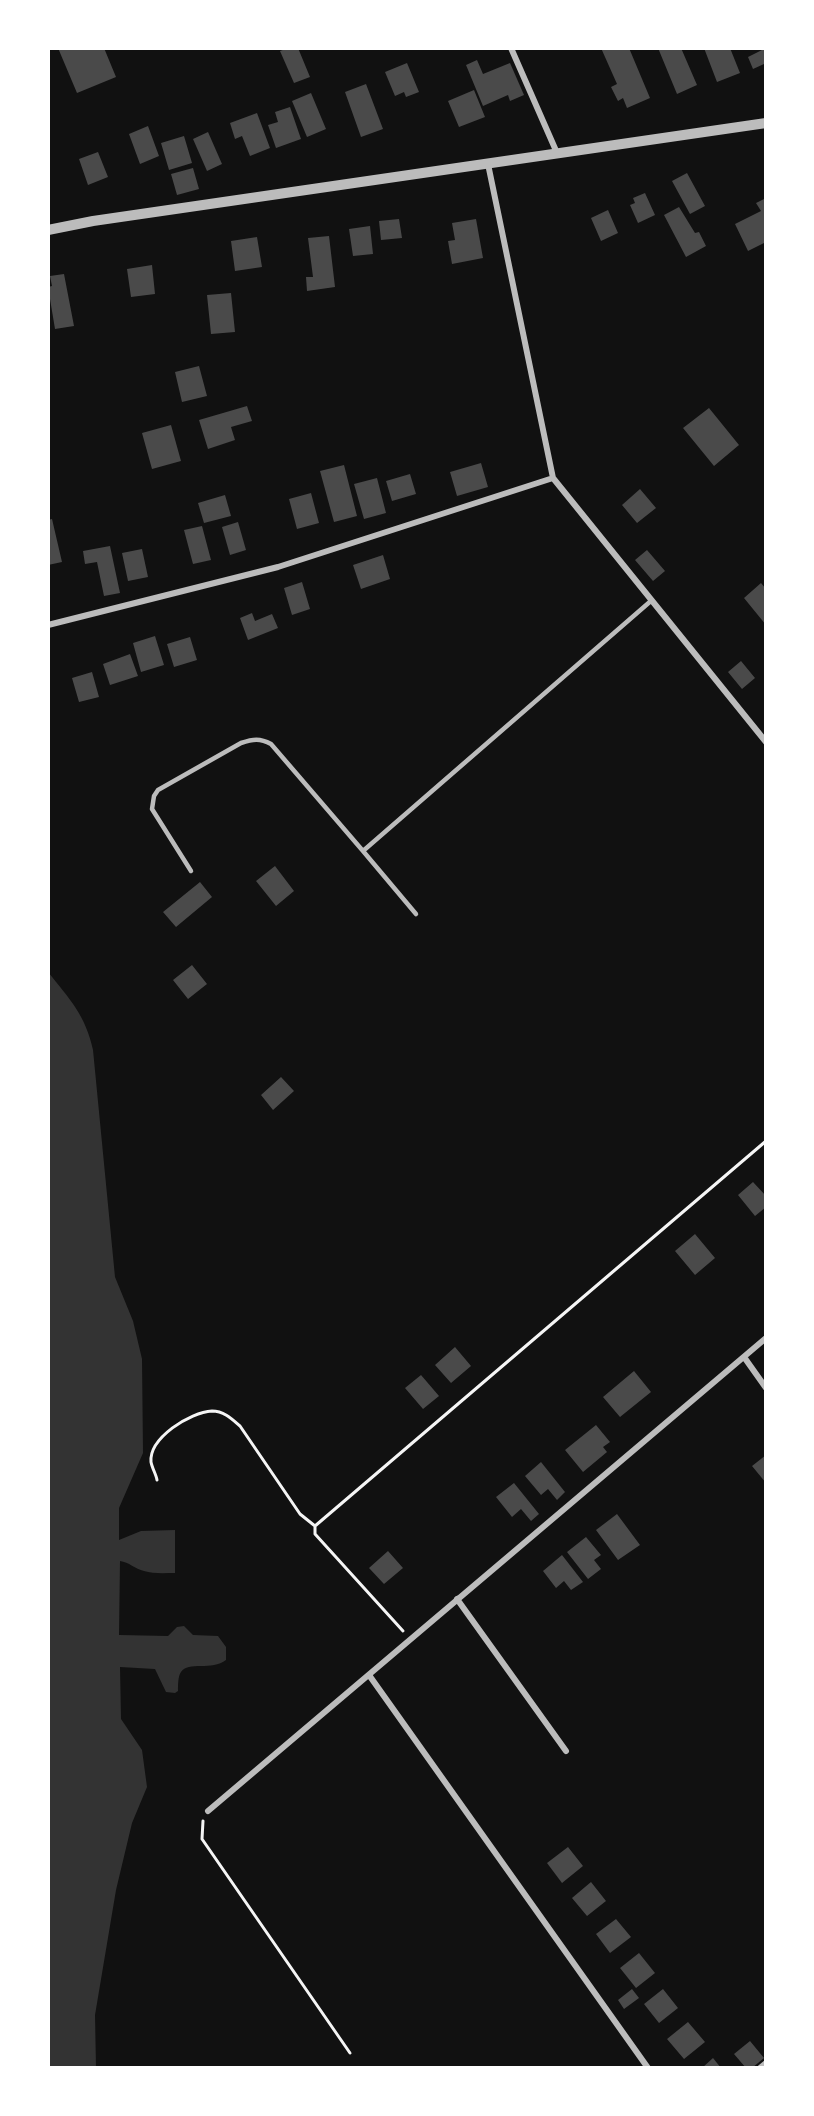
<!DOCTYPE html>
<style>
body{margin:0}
#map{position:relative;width:814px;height:2116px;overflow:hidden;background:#111;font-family:"Alegreya Sans",sans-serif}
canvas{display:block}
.frame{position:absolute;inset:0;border:50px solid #fff;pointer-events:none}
</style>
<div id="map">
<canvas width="814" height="2116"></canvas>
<div class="frame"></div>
</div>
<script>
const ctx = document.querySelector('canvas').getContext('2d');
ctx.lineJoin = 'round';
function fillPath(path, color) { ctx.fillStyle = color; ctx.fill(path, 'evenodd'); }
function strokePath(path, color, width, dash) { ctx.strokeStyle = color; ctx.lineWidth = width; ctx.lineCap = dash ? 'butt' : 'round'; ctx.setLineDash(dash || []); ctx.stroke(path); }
fillPath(new Path2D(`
 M48,972C69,998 86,1016 93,1050L115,1277L133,1321L142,1359L143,1453L119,1508V1540L141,1531L175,1530V1573C165,1573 153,1574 144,1571C135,1569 129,1562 120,1561L119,1635L168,1636L177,1627L184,1626L193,1635L218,1636L226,1647V1660C212,1671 188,1661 181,1672C178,1676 178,1685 178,1691L175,1693L166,1692L155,1669L120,1667L121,1719L142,1750L147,1787L132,1823L116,1890L95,2015L96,2068H48Z`), '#333');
fillPath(new Path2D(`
 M58,48H104L116,77L77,93Z
 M288,48H298L310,77L294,83L280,51Z
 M601,48H629L650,98L627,108L623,98L618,101L611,87L617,84Z
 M658,48H681L697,85L677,94Z
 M704,48H730L740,73L717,82Z
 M766,48V67L764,64L753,69L748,57Z
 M477,60L483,74L510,63L524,95L510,101L508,95L483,106L466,65Z
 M407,63L419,92L406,97L404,92L395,96L385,72Z
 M366,84L383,129L361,137L345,92Z
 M474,90L485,117L459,127L448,101Z
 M311,93L326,129L307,137L292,101Z
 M290,107L301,139L276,148L268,125L278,122L275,112Z
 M257,113L270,148L250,156L242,136L235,139L230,123Z
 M148,126L159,156L140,164L129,134Z
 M208,132L222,164L207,171L193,139Z
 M184,136L192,163L169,170L161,143Z
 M98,152L108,177L88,185L79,159Z
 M193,168L199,189L177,195L171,174Z
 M687,173L705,206L690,214L672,181Z
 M645,193L655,215L638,223L630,205L635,203L633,198Z
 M766,198V242L748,251L735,224L761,211L756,203Z
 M679,207L695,233L699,232L706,246L686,257L664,215Z
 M608,210L618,233L601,241L591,218Z
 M399,219L402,238L381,240L379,221Z
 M476,219L483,258L452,264L448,241L455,240L452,223Z
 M370,226L373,254L353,256L349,229Z
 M329,236L335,287L307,291L306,277H313L308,238Z
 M257,237L262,267L235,271L231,241Z
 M152,265L155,294L131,297L127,269Z
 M64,274L74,326L55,329L48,287L52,286L50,276Z
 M231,293L235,332L211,334L207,295Z
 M199,366L207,396L182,402L175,372Z
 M247,406L252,421L231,427L235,440L208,449L199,420Z
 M709,408L739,445L714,466L683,428Z
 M171,425L181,461L152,469L142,433Z
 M481,463L488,487L457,496L450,472Z
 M344,465L357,516L334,522L320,471Z
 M410,474L416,494L392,501L386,481Z
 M377,478L386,513L364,519L354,484Z
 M640,489L656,508L637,523L622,505Z
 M311,493L319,523L297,529L289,499Z
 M225,495L231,516L204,523L198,503Z
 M52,519L62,562L48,565V520Z
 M238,522L246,550L230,555L222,527Z
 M202,526L211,560L193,564L184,530Z
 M110,546L120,593L104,596L97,562L85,564L83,551Z
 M142,549L148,577L128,581L122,553Z
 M647,550L665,571L653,581L635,560Z
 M383,555L390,579L361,589L353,565Z
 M302,582L310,609L292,615L284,588Z
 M761,583L766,589V625L744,598Z
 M252,613L255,621L272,614L278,628L248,640L240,618Z
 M155,636L164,665L141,672L133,643Z
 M190,637L197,660L174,667L167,644Z
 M130,654L138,676L110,685L103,664Z
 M741,661L755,678L742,689L728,672Z
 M92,672L99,697L79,702L72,678Z
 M275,866L294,891L276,906L256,881Z
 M200,882L212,897L176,927L163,912Z
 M192,965L207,984L188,999L173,980Z
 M281,1077L294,1091L273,1110L261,1095Z
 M753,1182L766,1196V1207L755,1216L738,1195Z
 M695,1234L715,1258L695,1275L675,1251Z
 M455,1347L471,1366L451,1383L435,1365Z
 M634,1371L651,1392L620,1417L603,1397Z
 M421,1375L439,1396L423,1409L405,1388Z
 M596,1425L610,1442L603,1447L607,1452L583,1472L565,1450Z
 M766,1455V1483L752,1466Z
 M541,1462L565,1492L557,1500L548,1489L541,1495L525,1476Z
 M514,1483L539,1514L531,1521L521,1509L512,1517L496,1497Z
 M617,1514L640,1545L618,1560L596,1530Z
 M586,1537L601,1555L594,1560L601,1569L588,1579L567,1552Z
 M388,1551L403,1568L384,1584L369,1568Z
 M562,1555L583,1582L571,1590L564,1581L556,1588L543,1571Z
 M568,1847L583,1866L562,1883L547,1863Z
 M591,1882L606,1901L587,1916L572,1898Z
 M616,1919L631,1937L610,1953L596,1934Z
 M639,1953L655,1973L636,1988L620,1968Z
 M632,1989L639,1998L624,2009L618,2000Z
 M663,1989L678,2008L659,2023L644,2004Z
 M688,2022L705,2042L684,2059L667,2039Z
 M750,2041L764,2058L752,2068H746L734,2054Z
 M713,2058L721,2068H702Z`), '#4a4a4a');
strokePath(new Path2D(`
 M157,1480C156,1474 152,1468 151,1462C149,1438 190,1412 212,1411C224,1411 232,1419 240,1426L300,1514L315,1526
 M403,1631L315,1534V1526L766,1141
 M203,1821L202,1839L350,2053`), '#f5f5f5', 3);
strokePath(new Path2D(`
 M363,851L416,914
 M191,871L152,809L154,796L158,790L241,743C253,739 260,738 271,744L363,851L652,600`), '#bcbcbc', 4.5);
strokePath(new Path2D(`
 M511,48L557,153
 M488,164L553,478L766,742
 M48,625L278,567L553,478
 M744,1357L766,1388
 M457,1599L566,1751
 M369,1675L648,2068
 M208,1811L766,1338
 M760,2068L766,2063`), '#bcbcbc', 6);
strokePath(new Path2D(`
 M48,230L93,221L766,123`), '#bcbcbc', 10);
</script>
